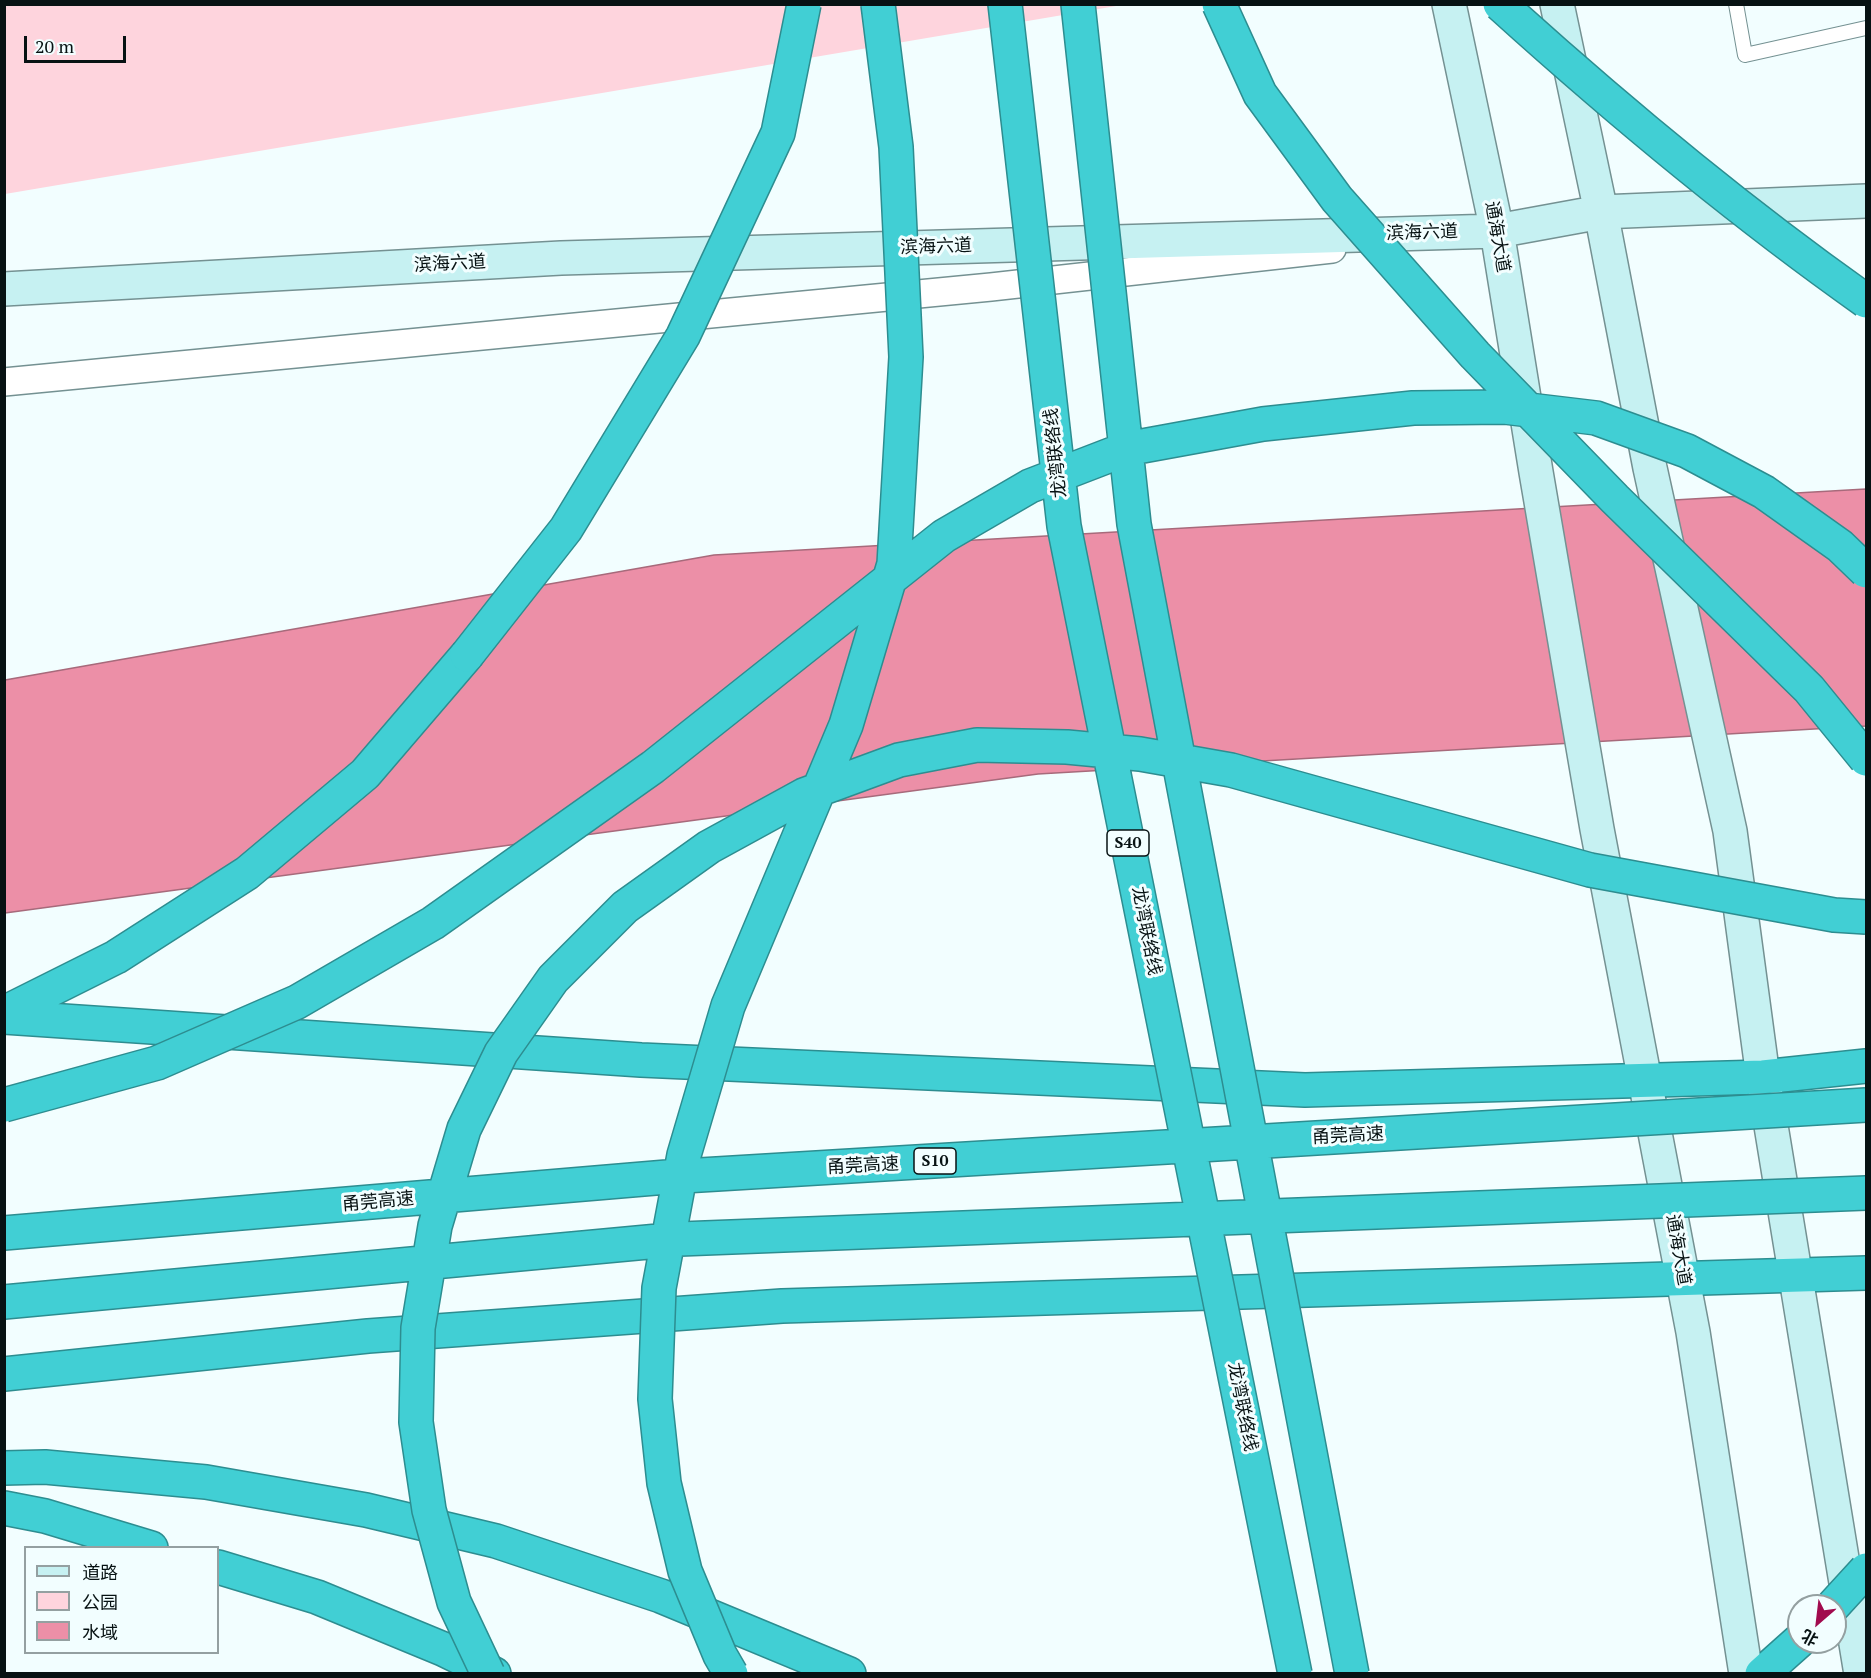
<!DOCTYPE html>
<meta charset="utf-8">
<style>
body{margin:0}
#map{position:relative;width:1871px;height:1678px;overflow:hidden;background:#f2feff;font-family:"PT Serif","Noto Sans SC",serif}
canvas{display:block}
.frame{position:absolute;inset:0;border:6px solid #071213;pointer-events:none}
.legend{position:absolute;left:24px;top:1546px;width:195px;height:108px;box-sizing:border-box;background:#f2feff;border:2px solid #94a0a1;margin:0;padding:8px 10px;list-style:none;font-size:18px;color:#071213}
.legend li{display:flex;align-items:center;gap:12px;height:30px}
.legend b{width:30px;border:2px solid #94a0a1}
.north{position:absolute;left:1787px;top:1594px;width:60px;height:60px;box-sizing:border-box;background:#f2feff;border:2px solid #94a0a1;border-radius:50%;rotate:208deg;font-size:16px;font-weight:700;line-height:24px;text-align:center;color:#071213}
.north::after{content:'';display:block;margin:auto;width:21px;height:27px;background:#a10b4e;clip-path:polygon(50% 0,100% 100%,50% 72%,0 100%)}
.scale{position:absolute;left:24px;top:36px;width:102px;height:27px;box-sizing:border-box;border:3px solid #071213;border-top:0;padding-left:8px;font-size:18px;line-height:21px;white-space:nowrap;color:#071213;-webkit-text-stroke:4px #f2feff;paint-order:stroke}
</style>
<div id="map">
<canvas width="1871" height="1678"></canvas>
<div class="frame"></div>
<ul class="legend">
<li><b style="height:8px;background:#c6f1f2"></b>道路</li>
<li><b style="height:16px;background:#fed4dd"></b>公园</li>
<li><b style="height:16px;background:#ec8fa7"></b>水域</li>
</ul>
<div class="north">北</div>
<div class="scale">20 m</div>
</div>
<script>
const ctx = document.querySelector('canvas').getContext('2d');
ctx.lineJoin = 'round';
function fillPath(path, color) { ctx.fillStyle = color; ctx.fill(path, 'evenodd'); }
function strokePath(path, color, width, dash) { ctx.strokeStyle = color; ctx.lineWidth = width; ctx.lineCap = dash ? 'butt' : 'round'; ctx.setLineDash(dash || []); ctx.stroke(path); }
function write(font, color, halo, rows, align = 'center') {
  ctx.font = font + ' "PT Serif","Noto Sans SC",serif'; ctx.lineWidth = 6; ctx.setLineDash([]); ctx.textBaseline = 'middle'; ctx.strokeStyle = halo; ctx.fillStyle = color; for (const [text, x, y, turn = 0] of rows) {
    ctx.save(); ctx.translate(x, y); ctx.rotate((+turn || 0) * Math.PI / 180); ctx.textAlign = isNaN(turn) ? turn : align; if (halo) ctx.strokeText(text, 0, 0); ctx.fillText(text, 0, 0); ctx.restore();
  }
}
fillPath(new Path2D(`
 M5,5H1122L5,194Z`), '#fed4dd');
const water = new Path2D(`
 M1866,489V726L1038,774L5,913V680L714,555Z`);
fillPath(water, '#ec8fa7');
strokePath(water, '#a76a7b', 1.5);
const lane = new Path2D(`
 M1736,4L1745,55L1866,28`);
const street = new Path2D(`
 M4,382L991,287L1332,249`);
const secondary = new Path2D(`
 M1449,4L1497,231L1536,472L1597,829L1693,1332L1746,1674
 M1557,4L1601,212L1650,468L1730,831L1763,1077L1861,1674
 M4,289L561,258L1497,231L1601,212L1866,201`);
const highway = new Path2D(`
 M4,1013L116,957L247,873L365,774L467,655
 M4,1017L641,1060L1305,1090L1763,1077L1866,1066
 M4,1374L368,1336L782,1306L1866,1273
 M4,1468L45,1467L206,1482L366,1510L496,1541L661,1596L849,1674
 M4,1508L45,1516L151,1548
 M218,1567L317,1597L443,1649L494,1674
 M1762,1674L1799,1641`);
strokePath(lane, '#749192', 16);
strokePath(street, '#749192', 30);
strokePath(secondary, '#749192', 36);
strokePath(highway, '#2d8d90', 36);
strokePath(lane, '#fff', 14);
strokePath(street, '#fff', 27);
strokePath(secondary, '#c6f1f2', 33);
strokePath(highway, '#41cfd4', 33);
const highwayBridge = new Path2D(`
 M1005,4L1064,526L1295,1674
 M1078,4L1134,524L1352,1674
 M1219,4L1260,94L1337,199L1475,355L1615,499L1809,689L1866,759
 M1500,4C1615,108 1740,212 1866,301
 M467,655L566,529L683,336L778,133L804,4
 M4,1105L157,1063L297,1002L433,923L653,767L944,536L1030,486L1126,449L1263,424L1413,408L1504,407L1596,418L1687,451L1764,492L1840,546L1866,571
 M4,1233L667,1177L1866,1105
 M4,1302L680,1239L1866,1193
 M1833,1606L1866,1570
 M488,1674L454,1602L429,1510L416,1422L418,1328L435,1226L464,1129L501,1053L553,979L625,907L709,847L804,795L899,760L977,745L1067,747L1140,754L1231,770L1590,870L1834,915L1866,917
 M731,1674L720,1655L685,1571L664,1483L655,1399L659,1288L684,1155L728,1006L846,725L894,564L906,357L896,147L878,4`);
strokePath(highwayBridge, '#2d8d90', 36, []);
strokePath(highwayBridge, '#41cfd4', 33);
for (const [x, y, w] of [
 [1128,843,42],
 [935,1161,42]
]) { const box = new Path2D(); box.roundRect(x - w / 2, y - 13, w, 26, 4.5); ctx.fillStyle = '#f2feff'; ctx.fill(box); strokePath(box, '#071213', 1.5); }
write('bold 16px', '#071213', null, [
 ["S40",1128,843],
 ["S10",935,1161]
]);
write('18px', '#071213', '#f2feff', [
 ["滨海六道",1422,233,-2],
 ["通海大道",1497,237,80],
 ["滨海六道",936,247,-2],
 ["滨海六道",450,264,-3],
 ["龙湾联络线",1056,453,-96],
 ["龙湾联络线",1146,931,79],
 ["甬莞高速",1348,1136,-3],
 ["甬莞高速",863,1166,-3],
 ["甬莞高速",378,1202,-5],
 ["通海大道",1678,1250,80],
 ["龙湾联络线",1242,1407,79]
]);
</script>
